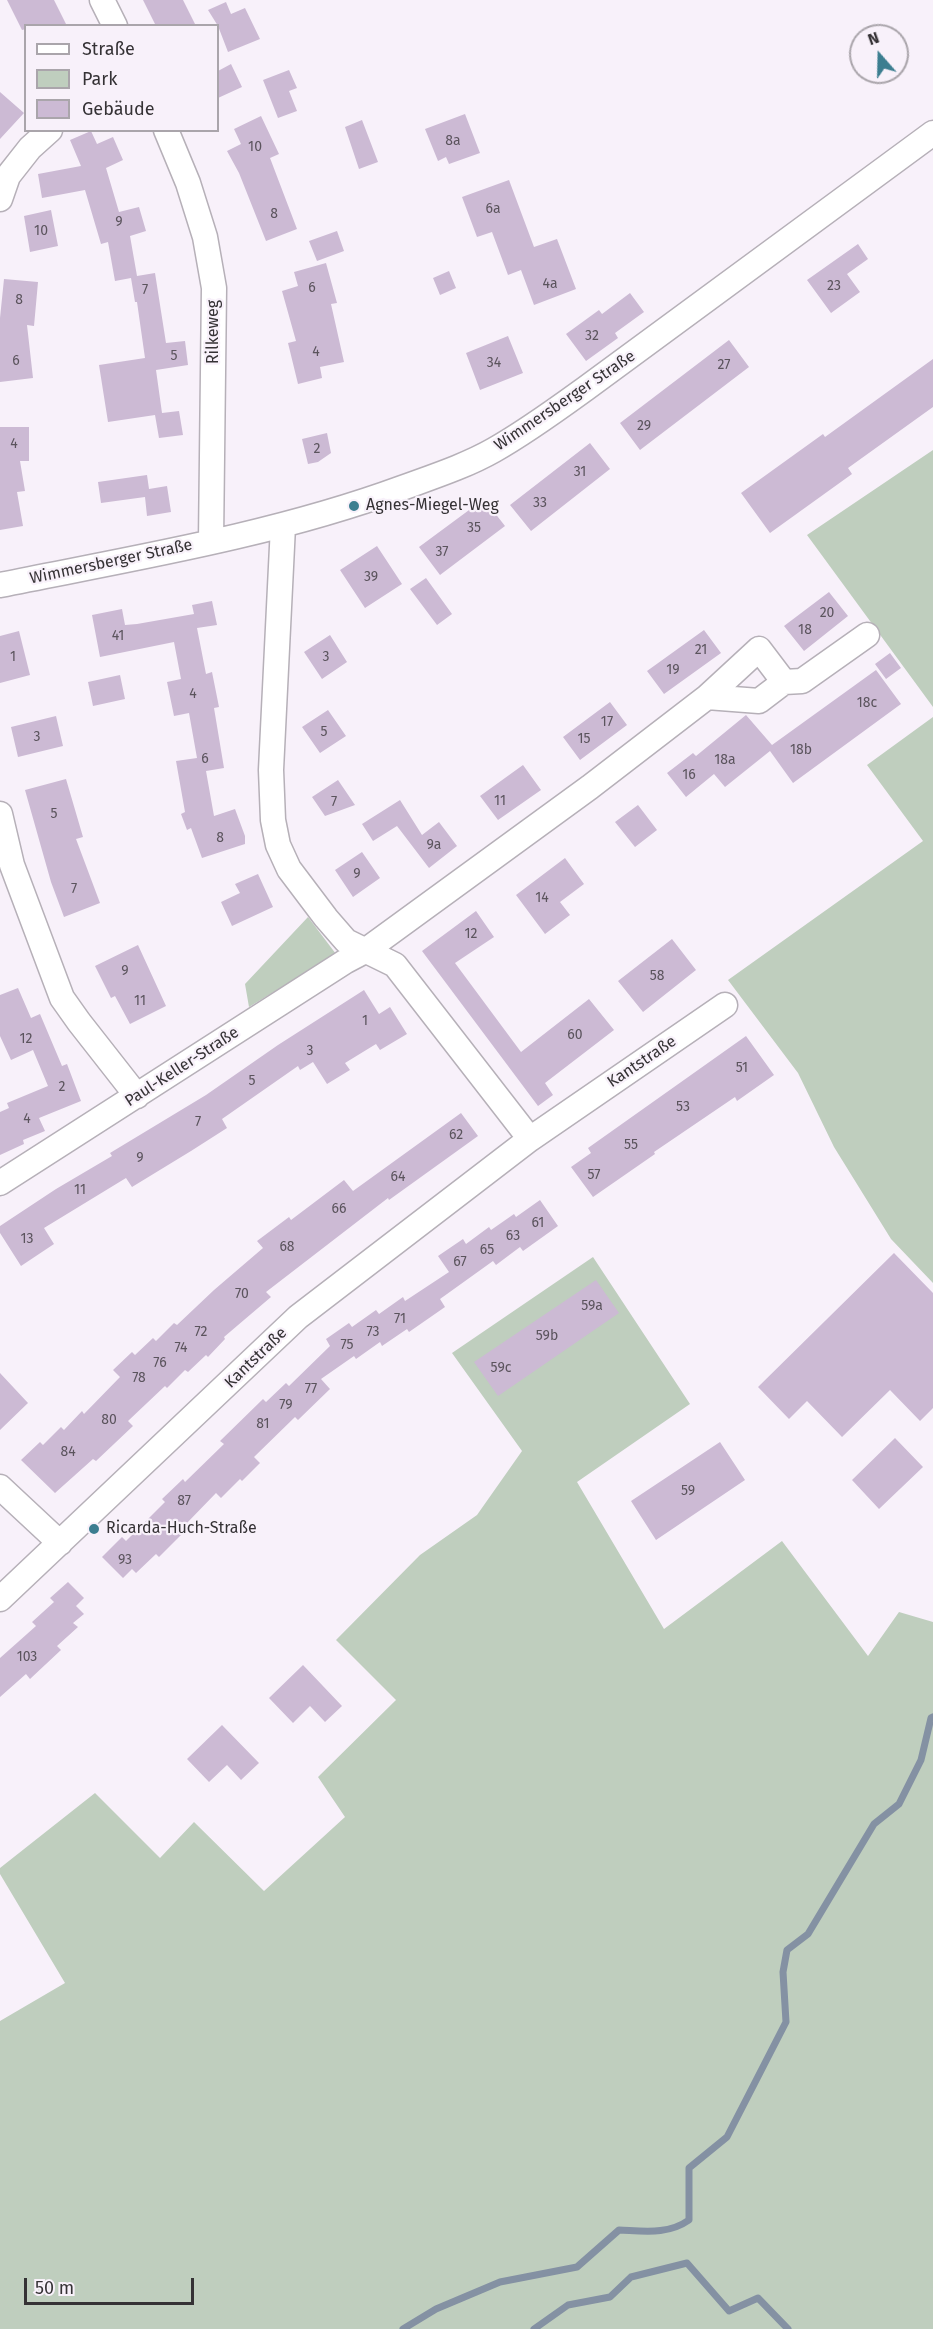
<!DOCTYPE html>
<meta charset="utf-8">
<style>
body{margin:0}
#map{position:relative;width:933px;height:2329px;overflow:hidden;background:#f8f1fa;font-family:"Fira Sans",sans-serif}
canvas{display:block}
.legend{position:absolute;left:24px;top:24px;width:195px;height:108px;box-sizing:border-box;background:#f8f1fa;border:2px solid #aaa5ab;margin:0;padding:8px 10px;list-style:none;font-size:18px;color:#353235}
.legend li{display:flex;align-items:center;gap:12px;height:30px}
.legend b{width:30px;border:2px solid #aaa5ab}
.north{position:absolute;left:849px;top:24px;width:60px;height:60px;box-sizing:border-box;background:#f8f1fa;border:2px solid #aaa5ab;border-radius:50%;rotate:340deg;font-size:16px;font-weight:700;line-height:24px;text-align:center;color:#353235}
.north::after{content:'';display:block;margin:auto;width:21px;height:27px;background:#3c7e90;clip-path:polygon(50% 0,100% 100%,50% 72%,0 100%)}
.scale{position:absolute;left:24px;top:2278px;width:170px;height:27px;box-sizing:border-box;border:3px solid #353235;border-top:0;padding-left:8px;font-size:18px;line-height:21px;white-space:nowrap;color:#353235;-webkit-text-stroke:4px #f8f1fa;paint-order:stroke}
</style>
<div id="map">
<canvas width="933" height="2329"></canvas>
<ul class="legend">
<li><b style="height:8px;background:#fff"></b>Straße</li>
<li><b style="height:16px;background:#bfcebe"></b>Park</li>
<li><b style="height:16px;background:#ccbad4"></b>Gebäude</li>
</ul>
<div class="north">N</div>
<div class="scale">50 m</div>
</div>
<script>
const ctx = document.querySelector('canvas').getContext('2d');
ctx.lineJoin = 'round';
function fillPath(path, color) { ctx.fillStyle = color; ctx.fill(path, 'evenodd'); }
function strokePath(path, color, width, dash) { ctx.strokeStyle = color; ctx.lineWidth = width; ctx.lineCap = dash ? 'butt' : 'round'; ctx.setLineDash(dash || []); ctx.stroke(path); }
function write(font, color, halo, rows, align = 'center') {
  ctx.font = font + ' "Fira Sans",sans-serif'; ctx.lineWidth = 4.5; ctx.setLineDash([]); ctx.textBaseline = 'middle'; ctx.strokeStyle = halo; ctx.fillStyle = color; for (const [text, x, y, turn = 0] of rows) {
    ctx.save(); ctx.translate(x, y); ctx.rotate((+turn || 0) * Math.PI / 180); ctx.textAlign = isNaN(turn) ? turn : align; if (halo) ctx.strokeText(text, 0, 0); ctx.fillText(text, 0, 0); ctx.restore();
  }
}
fillPath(new Path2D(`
 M933,450V707L807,535Z
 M933,717V1283L891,1239L834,1147L798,1073L728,980L923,841L867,765Z
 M308,917L336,954L249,1007L245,984Z
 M593,1257L690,1404L577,1482L664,1629L782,1541L868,1656L899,1612L933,1622V2329H0V2021L65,1983L0,1874V1868L95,1793L160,1858L194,1822L264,1891L345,1817L318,1777L396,1700L336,1640L420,1555L477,1515L522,1451L452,1353Z`), '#bfcebe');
strokePath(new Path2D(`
 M403,2329L436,2309L500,2282L577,2267L619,2230C644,2231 668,2235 689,2220V2168L727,2137L786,2022L783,1972L787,1950L808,1934L874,1824L899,1804L921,1760L931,1718L933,1717
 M534,2329L568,2305L610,2297L631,2277L687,2263L729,2311L758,2298L788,2329`), '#8491a3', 7);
fillPath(new Path2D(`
 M7,0H54L67,26H26V29L22,30Z
 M143,0H183L196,26H156Z
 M226,2L231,14L245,8L260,39L228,52L218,26L208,10Z
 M231,64L242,87L218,98V71Z
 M289,70L297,88L289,91L297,111L278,118L263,80Z
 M0,92L24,113L0,139Z
 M465,114L480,153L449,164L446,157L438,161L425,129Z
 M261,116L279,154L270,158L297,229L266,241L239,173L227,151L241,144L234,129Z
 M362,120L378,162L359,169L345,127Z
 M91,131L97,144L113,137L123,160L106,168L119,212L139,207L146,231L130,236L137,276L155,273L166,343L185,341L188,365L156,370L162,413L179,411L183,435L159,438L155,415L108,422L99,365L145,358L137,302H135L131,278L115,281L108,242L101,244L85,190L42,198L38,174L81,166L70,140Z
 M509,180L534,247L557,239L576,289L534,305L521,270L508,275L492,232L477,237L462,197Z
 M51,210L58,246L30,252L24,216Z
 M337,231L344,251L317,261L309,241Z
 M858,244L868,259L847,274L860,292L831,313L807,280Z
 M326,263L337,303L331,304L344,362L320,367L322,378L298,384L288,343L296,341L282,291L298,286L294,272Z
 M449,271L456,288L440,295L433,278Z
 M4,279L38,282L34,326L27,325L33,378L0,382V318Z
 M630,293L644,312L615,333L618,338L586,361L566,334L599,310L602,314Z
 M508,336L523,373L480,390L466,353Z
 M729,340L749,367L640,450L620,423Z
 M933,359V407L848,468L852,474L770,533L741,493L823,434L825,437Z
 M0,427H29V461H20L25,491L17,492L23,526L0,530Z
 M327,433L331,453L318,462L308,464L302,439Z
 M590,443L610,469L531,531L510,505Z
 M147,475L149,489L167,486L171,512L147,516L145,497L101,503L98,482Z
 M484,499L505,526L440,575L419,547Z
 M377,546L402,584L365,608L340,570Z
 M426,578L452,614L437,625L410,589Z
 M829,592L848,616L804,651L784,626Z
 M212,601L217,625L197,628L206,674L212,672L219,707L214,708L224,768L206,771L214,816L235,809L245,836V844L202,858L191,828L187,830L181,814L185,812L176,761L197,758L189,713L174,716L167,682L181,679L174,642L100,657L92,615L122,609L125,625L137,624L194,614L192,605Z
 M704,630L721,653L664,694L647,671Z
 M19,631L30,675L0,683V636Z
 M330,635L347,662L322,679L304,652Z
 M890,653L901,668L886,679L875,664Z
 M876,670L901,704L793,783L770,751L725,787L714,774L686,797L667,773L693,753L696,756L746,715L772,745Z
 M120,675L125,699L93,706L88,682Z
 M610,702L627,725L580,760L563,737Z
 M328,710L346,736L320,753L302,727Z
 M56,716L63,746L18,757L11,727Z
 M523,765L541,790L498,820L480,796Z
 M66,779L83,837L76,839L100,903L64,917L51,882L25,790Z
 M338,780L355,805L325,816L312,797Z
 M400,800L422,835L439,822L457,846L429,868L397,826L373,841L362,824Z
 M638,805L657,830L635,847L615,822Z
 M362,852L380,878L353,897L335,870Z
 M565,858L584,884L560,902L570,915L545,934L516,895Z
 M258,874L273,907L232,926L221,902L240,893L235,884Z
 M476,911L494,937L455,963L521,1052L589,999L614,1030L545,1083L553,1095L538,1106L422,951Z
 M672,939L696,970L643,1012L618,981Z
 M138,945L166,1006L130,1024L115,996L111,998L95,966Z
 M18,988L31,1018L40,1014L62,1066L67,1064L81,1101L39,1118L45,1131L23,1140L24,1144L0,1155V1112L9,1108L7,1103L48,1086L33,1050L11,1060L0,1036V995Z
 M364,990L379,1014L390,1007L407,1034L380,1050L376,1044L345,1063L350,1070L327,1084L313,1062L300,1070L298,1066L222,1119L227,1128L191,1151L132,1187L126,1178L44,1228L54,1244L21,1266L0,1233V1226L56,1189L112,1156L110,1153L206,1095L278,1045Z
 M746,1036L774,1075L737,1101L735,1097L654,1152L655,1154L593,1197L571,1167L591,1153L588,1148Z
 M461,1113L478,1136L389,1200L388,1198L266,1292L271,1297L224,1337L225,1339L208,1357L206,1355L188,1372L185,1370L167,1388L165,1386L128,1421L133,1426L96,1461L93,1459L55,1493L21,1460L40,1442L43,1445L61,1427L64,1430L82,1411L84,1414L120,1377L113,1370L132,1352L135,1355L153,1338L156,1341L174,1323L177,1325L214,1290L263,1248L257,1241L289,1217L291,1220L344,1180L353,1191Z
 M540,1200L558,1226L523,1251L520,1247L496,1265L493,1261L447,1294L440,1299L445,1307L409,1332L407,1329L382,1346L380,1342L356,1359L354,1356L321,1379L330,1389L298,1420L295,1417L254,1457L260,1463L242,1481L240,1479L221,1498L216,1493L186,1524L189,1527L159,1557L156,1554L136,1573L132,1569L123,1578L102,1557L122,1537L126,1541L165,1502L162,1499L183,1479L185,1482L224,1444L220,1441L263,1399L266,1402L286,1383L289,1386L330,1346L326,1339L349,1323L352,1327L376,1310L379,1314L403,1297L405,1301L449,1272L438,1256L463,1239L466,1244L489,1227L491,1230L514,1214L516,1217Z
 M894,1253L933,1293V1408L920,1421L890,1390L842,1437L807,1401L789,1419L758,1387Z
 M596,1280L619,1313L498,1396L474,1362Z
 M0,1373L28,1403L0,1430Z
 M895,1438L923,1467L879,1509L852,1480Z
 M720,1442L745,1480L656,1540L631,1501Z
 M68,1582L84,1598L76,1606L84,1614L73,1623L78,1627L57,1646L61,1650L30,1679L26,1674L0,1697V1658L36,1626L32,1622L54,1602L50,1598Z
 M303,1665L342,1706L325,1722L310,1706L293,1723L269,1698Z
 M222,1725L259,1763L241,1780L227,1765L209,1782L187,1759Z`), '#ccbad4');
const minor = new Path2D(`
 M102,0L115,26
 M166,130L188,183L205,237L214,288L211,541
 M0,199L8,176L30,148L50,130
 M283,526L271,770L273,820L278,845L289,869L326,918L346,941L395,965L530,1139
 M0,585C134,558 274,535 402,488C432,477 466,466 494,450C526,432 556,410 585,389L933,133
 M784,682L802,681L867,635
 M0,814L12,865L62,998L79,1022L137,1096
 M0,1183L346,961L365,951L590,787L707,697L759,701L784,682L759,649L707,697
 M0,1487L60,1543
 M0,1599L298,1317L530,1139L725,1005`);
strokePath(minor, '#b6b0b8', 27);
strokePath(minor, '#fff', 24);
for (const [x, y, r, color] of [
 [354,506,6,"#3c7e90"],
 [94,1529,6,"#3c7e90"]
]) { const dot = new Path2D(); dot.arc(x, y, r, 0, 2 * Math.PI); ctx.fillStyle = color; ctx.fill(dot); strokePath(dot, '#f8f1fa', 2); }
write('14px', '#5b545d', null, [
 ["8a",453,141],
 ["10",255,147],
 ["6a",493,209],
 ["8",274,214],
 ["9",119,222],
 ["10",41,231],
 ["4a",550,284],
 ["23",834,286],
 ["6",312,288],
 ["7",145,290],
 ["8",19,300],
 ["32",592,336],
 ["4",316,352],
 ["5",174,356],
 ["6",16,361],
 ["34",494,363],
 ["27",724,365],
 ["29",644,426],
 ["4",14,444],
 ["2",317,449],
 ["31",580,472],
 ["33",540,503],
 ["35",474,528],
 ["37",442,552],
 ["39",371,577],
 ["20",827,613],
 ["18",805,630],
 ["41",118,636],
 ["21",701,650],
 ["1",13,657],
 ["3",326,657],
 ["19",673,670],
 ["4",193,694],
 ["18c",867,703],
 ["17",607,722],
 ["5",324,732],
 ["3",37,737],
 ["15",584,739],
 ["18b",801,750],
 ["6",205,759],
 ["18a",725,760],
 ["16",689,775],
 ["11",500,801],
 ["7",334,802],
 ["5",54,814],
 ["8",220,838],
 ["9a",434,845],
 ["9",357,874],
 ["7",74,889],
 ["14",542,898],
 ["12",471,934],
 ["9",125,971],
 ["58",657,976],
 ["11",140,1001],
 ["1",365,1021],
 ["60",575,1035],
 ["12",26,1039],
 ["3",310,1051],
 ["51",742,1068],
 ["5",252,1081],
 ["2",62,1087],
 ["53",683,1107],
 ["4",27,1119],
 ["7",198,1122],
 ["62",456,1135],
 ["55",631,1145],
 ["9",140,1158],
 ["57",594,1175],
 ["64",398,1177],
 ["11",80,1190],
 ["66",339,1209],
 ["61",538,1223],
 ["63",513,1236],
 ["13",27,1239],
 ["68",287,1247],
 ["65",487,1250],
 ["67",460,1262],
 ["70",242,1294],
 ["59a",592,1306],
 ["71",400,1319],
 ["72",201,1332],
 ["73",373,1332],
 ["59b",547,1336],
 ["75",347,1345],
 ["74",181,1348],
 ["76",160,1363],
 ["59c",501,1368],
 ["78",139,1378],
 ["77",311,1389],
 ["79",286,1405],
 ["80",109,1420],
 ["81",263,1424],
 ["84",68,1452],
 ["59",688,1491],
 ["87",184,1501],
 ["93",125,1560],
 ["103",27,1657]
]);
write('16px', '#353235', '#f8f1fa', [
 ["Rilkeweg",214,332,-90],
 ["Wimmersberger Straße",565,401,-34],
 ["Wimmersberger Straße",111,562,-12],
 ["Kantstraße",642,1062,-34],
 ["Paul-Keller-Straße",182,1067,-33],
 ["Kantstraße",256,1358,-44]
]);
write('16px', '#353235', '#f8f1fa', [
 ["Agnes-Miegel-Weg",366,506],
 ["Ricarda-Huch-Straße",106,1529]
], 'left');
</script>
